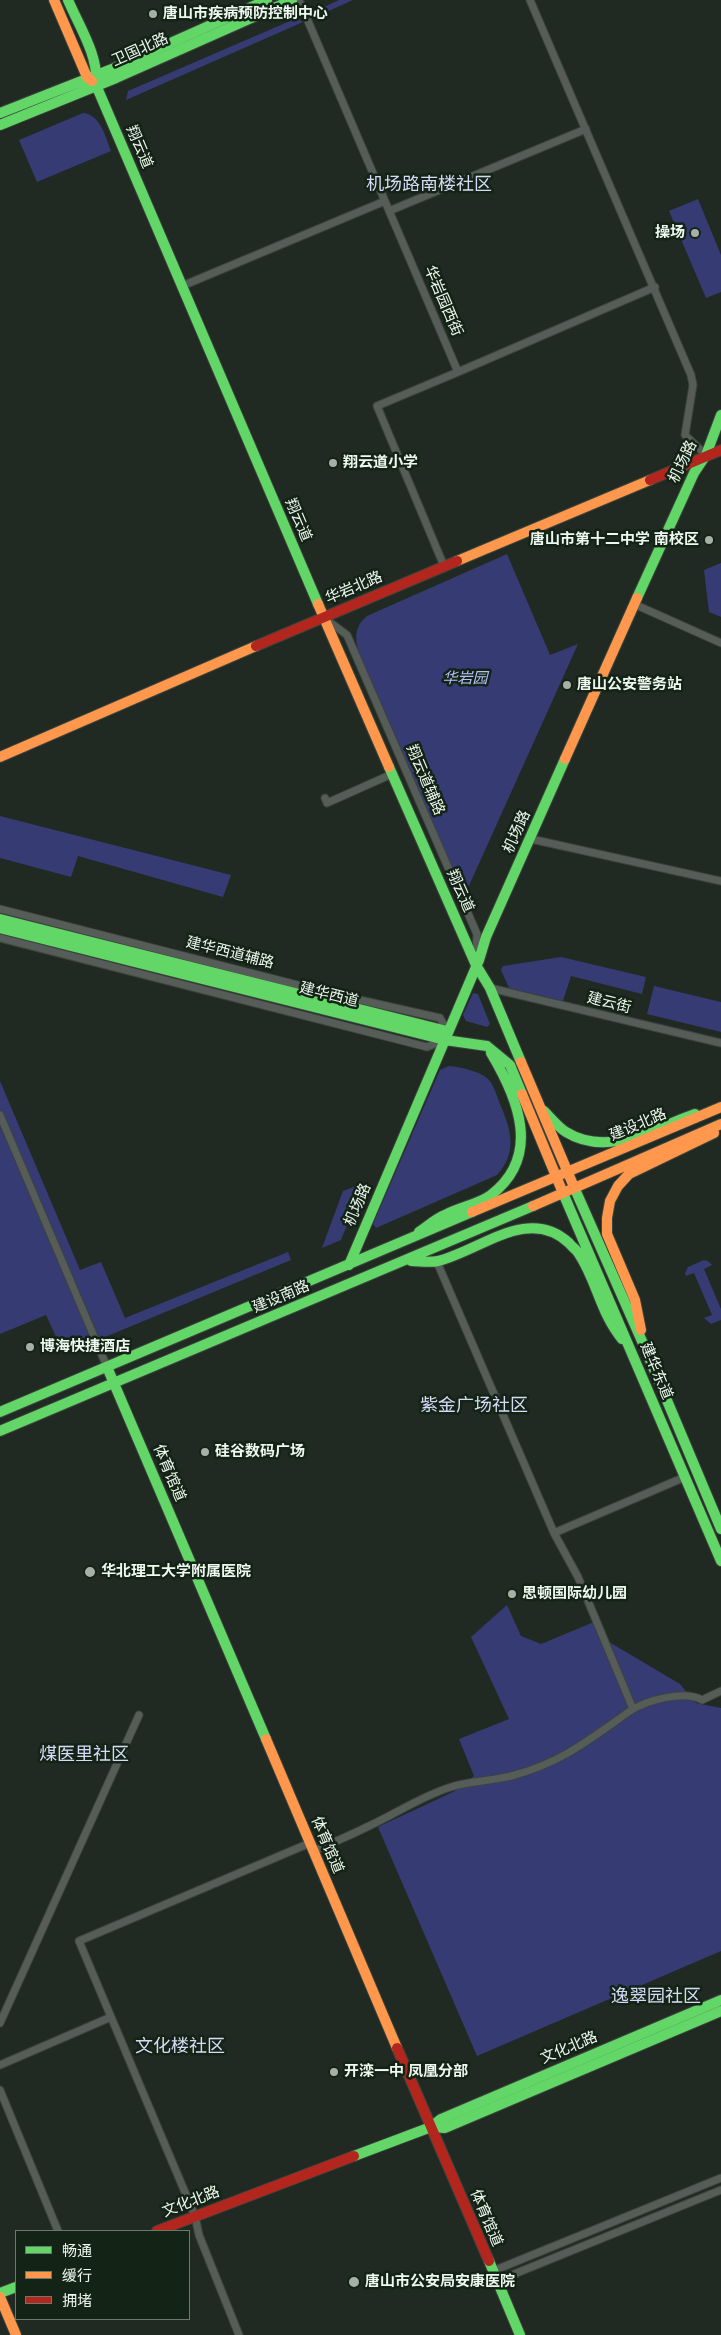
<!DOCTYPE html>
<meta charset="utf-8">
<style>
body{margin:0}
#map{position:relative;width:721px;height:2335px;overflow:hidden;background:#202a22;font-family:"Libre Baskerville","Noto Sans SC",serif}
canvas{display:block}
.legend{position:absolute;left:15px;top:2230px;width:175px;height:90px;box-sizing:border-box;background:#132315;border:1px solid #6b786c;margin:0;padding:6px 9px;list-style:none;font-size:15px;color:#eef8ee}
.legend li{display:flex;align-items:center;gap:10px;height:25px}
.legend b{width:25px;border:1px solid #6b786c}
</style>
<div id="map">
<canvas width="721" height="2335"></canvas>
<ul class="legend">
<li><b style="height:6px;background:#63d668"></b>畅通</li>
<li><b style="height:6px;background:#ff974d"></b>缓行</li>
<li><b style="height:6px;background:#b3261e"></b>拥堵</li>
</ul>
</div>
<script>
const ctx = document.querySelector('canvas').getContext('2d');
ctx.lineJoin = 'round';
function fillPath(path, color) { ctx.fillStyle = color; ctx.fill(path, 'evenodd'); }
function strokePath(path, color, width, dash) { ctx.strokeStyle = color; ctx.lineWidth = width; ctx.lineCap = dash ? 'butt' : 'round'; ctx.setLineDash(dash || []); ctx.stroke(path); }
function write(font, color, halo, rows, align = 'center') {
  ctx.font = font + ' "Libre Baskerville","Noto Sans SC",serif'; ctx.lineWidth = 5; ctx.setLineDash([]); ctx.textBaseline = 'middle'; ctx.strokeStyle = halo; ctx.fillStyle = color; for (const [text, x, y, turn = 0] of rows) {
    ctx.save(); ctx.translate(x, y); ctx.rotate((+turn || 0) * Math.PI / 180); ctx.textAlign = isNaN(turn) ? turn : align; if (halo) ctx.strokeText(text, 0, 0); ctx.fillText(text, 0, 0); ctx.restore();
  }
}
fillPath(new Path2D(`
 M339,0H353L313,18V12Z
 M297,18L303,22L126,100L128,91Z
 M83,113C101,115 105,136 111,151L37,182L19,140Z
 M698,199L721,255V292L706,298L669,211Z
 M507,554L550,655L578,644L463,899L358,650C355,636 355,626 367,616Z
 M721,563V617L709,612L704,570Z
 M0,816L231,875L223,897L78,856L71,877L0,858Z
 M561,957L646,977L642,994L571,976L563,1001L509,988L501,970L503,966Z
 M654,986L721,1002V1032L647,1014Z
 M473,993L478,994L490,1024L487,1027L466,1021L463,1015Z
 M449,1066C460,1067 480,1071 488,1079C494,1085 497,1096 500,1104C511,1130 518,1152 497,1175L376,1228L373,1224L440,1070Z
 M0,1081L80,1270L101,1262L125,1318L288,1252L291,1260L64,1354L46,1315L0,1334Z
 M364,1183L341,1240L322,1248L343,1191Z
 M704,1260L708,1261L712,1265L704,1269L721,1309V1320L711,1324L704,1318L712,1315L694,1273L686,1276L685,1273L688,1267Z
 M507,1605L521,1636L541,1644L594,1622L599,1636L680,1684L696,1703L721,1708V1951L477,2056L378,1827L455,1791L474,1776L459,1739L509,1719L471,1637Z`), '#363b74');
const street = new Path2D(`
 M299,0L458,372L377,406L444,566
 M530,0L691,375L693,385L685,435L706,455
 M389,211L586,129
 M182,286L385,201
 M458,372L655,287
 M634,604L721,643
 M323,617L347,635L477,934L476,960
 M325,798L327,803L392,774
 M531,839L721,881
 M0,909L329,993L440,1018L447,1031
 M0,938L427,1047L444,1040
 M490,988L721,1043
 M0,1115L107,1367
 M437,1262L554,1533L578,1577L633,1709
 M554,1533L685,1477
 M314,1851C332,1843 351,1835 369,1826C397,1813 422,1796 451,1787C469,1781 491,1781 511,1776C561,1763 589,1740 630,1711C647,1700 684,1690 702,1700L721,1691
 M0,2023L139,1715
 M0,2065L111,2017
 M0,2090L58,2231
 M493,2271L721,2178
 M497,2281L721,2190
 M239,2335L199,2235L195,2216L79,1941L310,1843`);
const fast = new Path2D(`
 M68,0C79,26 99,56 96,85L318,604
 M0,113L112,69L267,0
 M0,125L116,78L292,0
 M637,598L694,473L706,455L721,415
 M389,767L476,965L490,988L521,1062
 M0,919L447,1031
 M0,928L445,1040L487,1046L510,1065L522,1094
 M544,1111C551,1118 558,1127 566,1132C608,1158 655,1128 695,1114
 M574,1187L645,1348L721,1529
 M563,1193L721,1561
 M419,1232C428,1226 435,1219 445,1215C459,1207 477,1205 491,1195C542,1156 518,1098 491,1053
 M411,1261C420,1261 429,1263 438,1261C480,1251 528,1205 569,1243C572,1247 577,1250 579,1254C597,1281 600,1312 622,1339
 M349,1265L479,960L486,937L565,759
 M107,1367L266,1739
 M0,1412L472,1212
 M0,1431L533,1206
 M431,2127L445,2128L721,2011
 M354,2156L431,2127L441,2119L721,2000
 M489,2261L520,2335
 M0,2293L16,2287`);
const slow = new Path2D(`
 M54,0L87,77L92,81
 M457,561L650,480
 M318,604L389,767
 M0,757L256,646
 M565,759L637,598
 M521,1062L574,1187
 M522,1094L563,1193
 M533,1206L721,1124
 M472,1212L721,1107
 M641,1330L635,1300L607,1234V1218L610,1201L618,1186L629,1174L714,1133
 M266,1739L397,2048
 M0,2297L16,2335`);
const jam = new Path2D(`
 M650,480L721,450
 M256,646L457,561
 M397,2048L489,2261
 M157,2231L354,2156`);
strokePath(street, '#3b443d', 9);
strokePath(fast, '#3b443d', 12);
strokePath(slow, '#3b443d', 12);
strokePath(jam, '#3b443d', 12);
strokePath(street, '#565c57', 7);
strokePath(fast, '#63d668', 10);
strokePath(slow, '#ff974d', 10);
strokePath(jam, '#b3261e', 10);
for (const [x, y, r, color] of [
 [153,14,5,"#a6b0a7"],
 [695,233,5,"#a6b0a7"],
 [333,463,5,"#a6b0a7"],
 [709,540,5,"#a6b0a7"],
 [567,685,5,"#a6b0a7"],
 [30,1347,5,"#a6b0a7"],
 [205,1452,5,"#a6b0a7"],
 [90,1572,6,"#a6b0a7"],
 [512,1594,5,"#a6b0a7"],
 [334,2072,5,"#a6b0a7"],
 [354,2282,6,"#a6b0a7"]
]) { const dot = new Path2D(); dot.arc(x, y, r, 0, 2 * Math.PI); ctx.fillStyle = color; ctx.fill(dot); strokePath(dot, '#132315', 2); }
write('bold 15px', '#eef8ee', '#132315', [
 ["唐山市疾病预防控制中心",163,14],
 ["操场",685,233,"right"],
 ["翔云道小学",343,463],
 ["唐山市第十二中学 南校区",699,540,"right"],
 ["唐山公安警务站",577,685],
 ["博海快捷酒店",40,1347],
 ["硅谷数码广场",215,1452],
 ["华北理工大学附属医院",101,1572],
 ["思顿国际幼儿园",522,1594],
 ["开滦一中 凤凰分部",344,2072],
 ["唐山市公安局安康医院",365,2282]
], 'left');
write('15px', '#eef8ee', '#132315', [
 ["卫国北路",140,50,-24],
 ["翔云道",139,147,67],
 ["华岩园西街",443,301,67],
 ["机场路",683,462,-64],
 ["翔云道",298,520,67],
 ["华岩北路",354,588,-23],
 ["翔云道辅路",425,780,67],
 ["机场路",517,832,-66],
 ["翔云道",460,891,66],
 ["建华西道辅路",230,953,14],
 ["建华西道",329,995,14],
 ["建云街",609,1003,14],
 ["建设北路",638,1125,-23],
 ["机场路",358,1205,-67],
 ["建设南路",281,1297,-23],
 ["建华东道",656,1371,67],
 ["体育馆道",169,1473,67],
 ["体育馆道",327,1845,67],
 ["文化北路",569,2048,-23],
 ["文化北路",191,2202,-21],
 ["体育馆道",486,2218,67]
]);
write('italic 15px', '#b6c0fc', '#132315', [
 ["华岩园",465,679]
]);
write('18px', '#d5dbf7', '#132315', [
 ["机场路南楼社区",429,185],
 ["紫金广场社区",474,1406],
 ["煤医里社区",84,1755],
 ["逸翠园社区",656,1997],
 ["文化楼社区",180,2047]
]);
</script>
